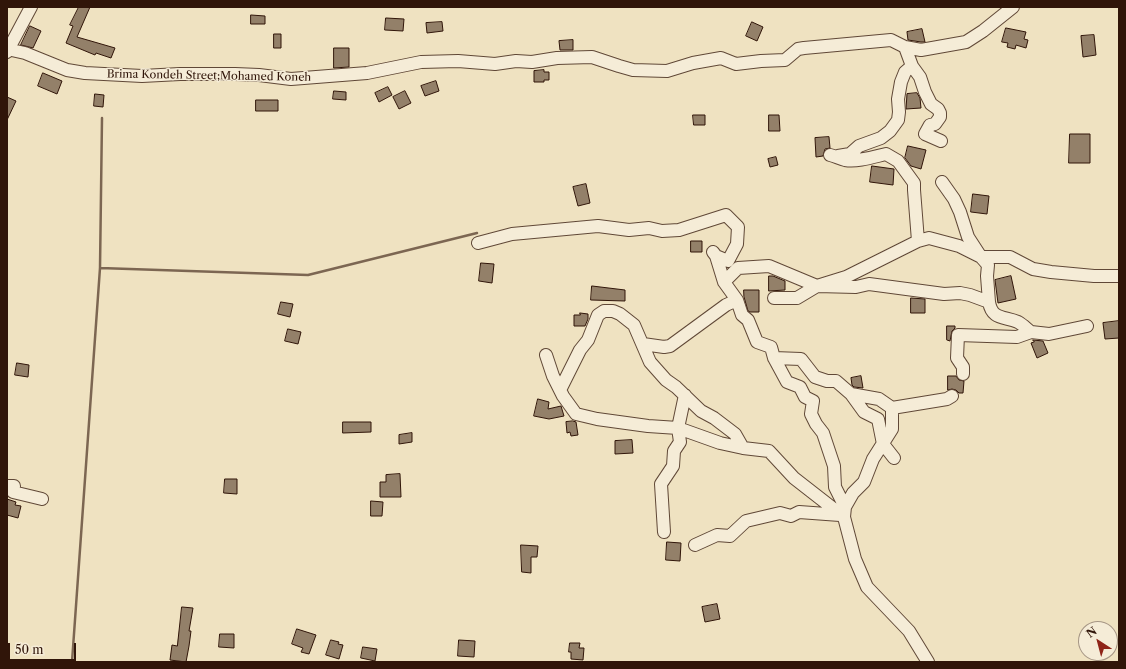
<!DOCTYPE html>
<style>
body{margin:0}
#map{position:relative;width:1126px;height:669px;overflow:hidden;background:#efe2c1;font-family:"Libre Caslon Text",serif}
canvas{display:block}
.frame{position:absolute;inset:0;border:8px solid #301509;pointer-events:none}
.north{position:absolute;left:1078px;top:621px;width:40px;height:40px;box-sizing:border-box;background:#f5ecd7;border:1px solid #a69685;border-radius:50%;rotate:324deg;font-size:11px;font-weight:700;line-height:16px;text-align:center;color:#301509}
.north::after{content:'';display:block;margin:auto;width:14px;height:18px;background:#8f2418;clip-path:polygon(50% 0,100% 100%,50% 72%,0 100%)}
.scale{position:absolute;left:8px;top:643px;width:68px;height:18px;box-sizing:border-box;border:2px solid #301509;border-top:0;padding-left:5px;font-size:12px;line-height:14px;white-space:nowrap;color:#301509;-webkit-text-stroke:3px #f5ecd7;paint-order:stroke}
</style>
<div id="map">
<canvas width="1126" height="669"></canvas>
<div class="frame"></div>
<div class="north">N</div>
<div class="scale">50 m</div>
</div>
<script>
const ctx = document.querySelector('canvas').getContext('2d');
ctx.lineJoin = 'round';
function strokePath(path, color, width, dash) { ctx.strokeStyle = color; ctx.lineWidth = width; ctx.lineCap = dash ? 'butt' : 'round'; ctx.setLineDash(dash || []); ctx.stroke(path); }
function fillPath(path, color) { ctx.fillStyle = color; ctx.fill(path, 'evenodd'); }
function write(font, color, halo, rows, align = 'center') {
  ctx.font = font + ' "Libre Caslon Text",serif'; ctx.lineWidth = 3; ctx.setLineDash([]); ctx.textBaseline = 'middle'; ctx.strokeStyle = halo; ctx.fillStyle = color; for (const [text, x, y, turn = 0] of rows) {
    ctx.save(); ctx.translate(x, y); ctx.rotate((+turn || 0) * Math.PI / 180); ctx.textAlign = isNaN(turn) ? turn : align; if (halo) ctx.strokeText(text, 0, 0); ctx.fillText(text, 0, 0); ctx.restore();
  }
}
strokePath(new Path2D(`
 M100,268L308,275L477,233
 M72,662L100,268L102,118`), '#7c6652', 2.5);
const building = new Path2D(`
 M79,7H90L77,37L115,48L111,58L96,53L95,55L66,43L73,26L70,25Z
 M251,15L265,16V24H251Z
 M386,18L404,19L403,31L385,30Z
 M442,22L443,31L427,33L426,23Z
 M752,22L763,27L757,41L746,36Z
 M30,26L41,31L33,48L21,45Z
 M1006,28L1026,32L1024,39L1028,40L1026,48L1016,45L1015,49L1007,47L1008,43L1002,42Z
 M922,29L925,42H921L908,40L907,32Z
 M274,34H281V48H274Z
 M1094,35L1096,55L1083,57L1081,36Z
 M573,40V50H560L559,41Z
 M334,48H349V67L334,68Z
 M544,70V72H549V80H544V82H534V71Z
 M43,73L62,81L57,94L38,86Z
 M436,81L439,91L425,96L421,86Z
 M388,87L392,95L379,102L375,93Z
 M334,91L346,92V100L333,99Z
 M405,91L411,103L399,109L393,97Z
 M917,93L920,98L921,108L906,109L907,94Z
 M95,94L104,95L103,107L94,106Z
 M7,97L16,101L7,120Z
 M256,100H278V111H256Z
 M693,115H705V125H694Z
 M769,115H779L780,131H769Z
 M1070,134H1090V163H1069Z
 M829,137L830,148L825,149L823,156L816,157L815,138Z
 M908,146L926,150L921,169L911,166L905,158Z
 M776,157L778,165L770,167L768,159Z
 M872,166L894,169L893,185L870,182Z
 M586,184L590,203L578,206L573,187Z
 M973,194L989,196L987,214L971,212Z
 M691,241H702V252H691Z
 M481,263L494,264L492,283L479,281Z
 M769,276H773L785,281V290L769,291Z
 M1011,276L1016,299L998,303L995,280Z
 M592,286L625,290V301L591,300Z
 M744,290H759V312H750L748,311L744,297Z
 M911,298L925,299V313H911Z
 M281,302L293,304L290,317L278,314Z
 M580,313L588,314V319L585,326H574V315H580Z
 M1119,321V338L1105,339L1103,323Z
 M947,326H955V328L952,331L950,341L947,340Z
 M288,329L301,332L298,344L285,341Z
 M1033,340L1043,341L1048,353L1037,358L1031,343L1034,342Z
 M17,363L29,365L28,377L15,375Z
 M861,376L863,388L854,387L852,385L851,378Z
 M948,376H956L959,380L964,381L963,393H959L956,390L952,389L948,390Z
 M538,399L549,402L548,409L561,406L564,416L549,419L534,416Z
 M573,421L576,422L578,435L571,436L570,432L567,433L566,422Z
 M343,422H371V432L343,433Z
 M412,433V442L399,444V435Z
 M632,440L633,453L615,454V441Z
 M400,474L401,497H380V482H386V475Z
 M225,479H237V494L224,493Z
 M7,499L16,502L15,505L21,506L18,518L7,515Z
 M371,501L383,502L382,516H371Z
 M667,542L681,543L680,561L666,560Z
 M521,545L538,546L537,557H531V573L522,572Z
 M717,604L720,619L705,622L702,607Z
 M182,607L193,608L189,631H191L189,646L186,662L170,660L172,645L177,646Z
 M297,629L316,635L309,654L301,652L303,648L292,644Z
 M220,634H234V648L219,647Z
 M331,640L339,642L338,644L343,645L339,659L326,655Z
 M459,640L475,641L474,657L458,656Z
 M570,643H580L579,648H584L583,660L571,659V652H569Z
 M363,647L377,649L375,661L361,658Z`);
fillPath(building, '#938069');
strokePath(building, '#301509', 1);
const minor = new Path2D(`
 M905,47L912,66L920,77L925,92L931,104L938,109L940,113V117L935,124L930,125L925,134L941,141
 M7,49L25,53L67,70L85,73L142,76L180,74H235L259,75L291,79L367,73L421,62L458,61L495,64L516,61L532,62L557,58L592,57L619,66L633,70L667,71L693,63L721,58L736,64L761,61L785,60L798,49L804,48L891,40L905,47L921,50L966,42L983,31L1013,7
 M7,52L31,7
 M830,155C835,156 840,159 845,160C858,162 873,157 886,154L898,161L914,183V190L918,241
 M838,156L850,154L859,146L881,138L890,131L898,120L899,112L898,99L901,82L905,72L912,66
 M942,182L954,199L960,212L968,237L981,257L988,265L987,276L989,302
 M478,243L512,234L598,226L629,230L649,228L662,231L679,230L726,215L738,227L737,244L728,261L716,256
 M713,252L716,256L724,282L737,300L742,315L748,320L757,342L771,347L774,358L787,382L800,387L805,397L813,401L811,414L816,424L823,433L834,466L835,487L845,507L844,517
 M724,282L738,268L769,266L817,286L846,277L918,241L929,238L959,246L981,257H1010L1033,269L1051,272L1094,276H1119
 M774,298H797L817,286L856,287L869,284L944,294L960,293L970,295L989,302C992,320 1004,316 1018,322C1023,325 1027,329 1031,332
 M643,344L664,347L670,346L726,305L737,300
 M546,355L553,376L563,396L576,414L597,419L648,426L678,428L720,443L743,448L769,451L794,478L844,517L855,559L867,587L909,631L928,662
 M774,358L801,359L815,377L827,381H836L851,394L864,412L878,419L883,444L894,458
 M963,374V367L957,358L958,335L1017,337L1031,332L1049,334L1087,326
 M558,386L560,390L580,350L588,340L598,315L604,311H613L620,314L634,325L650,362L666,380L676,387L701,411L714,418L735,434L743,448
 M851,394L879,399L892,408
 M7,486H14L13,492L42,499
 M845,507L853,493L864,482L873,459L892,429V408L947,399L952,396
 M664,532L661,484L673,466L674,451L680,442L678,428L685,395
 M695,545L717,535L730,536L746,521L780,513L791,516L799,512L840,515`);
strokePath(minor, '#604837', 14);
strokePath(minor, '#f5ecd7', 12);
write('11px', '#301509', '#f5ecd7', [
 ["Brima Kondeh Street;Mohamed Koneh",209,76,1]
]);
</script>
